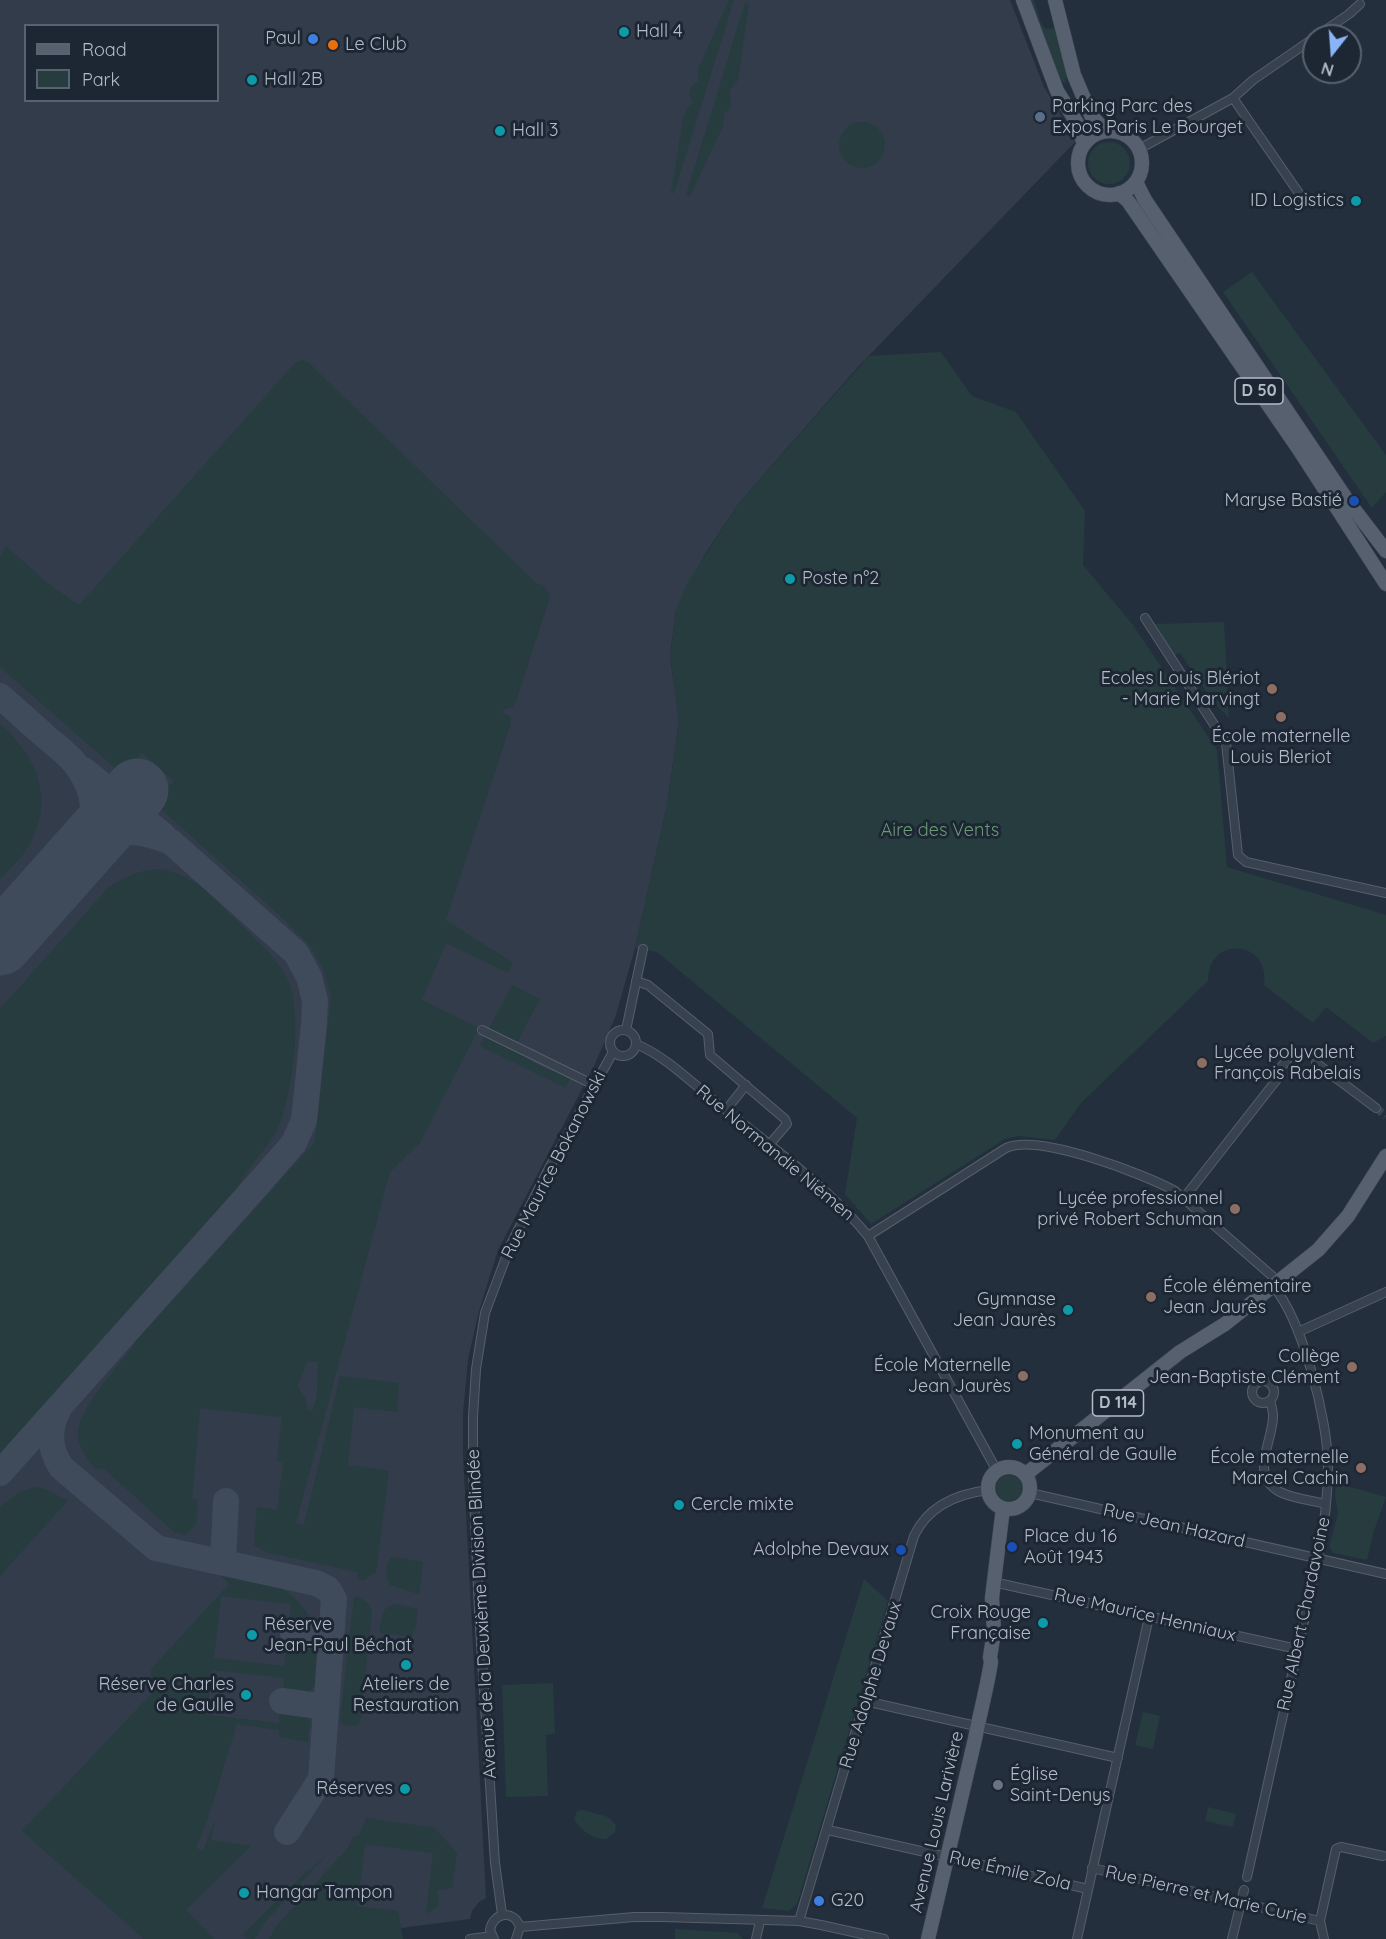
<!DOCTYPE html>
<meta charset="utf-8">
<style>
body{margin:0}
#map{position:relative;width:1386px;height:1939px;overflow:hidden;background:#242f3e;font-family:Quicksand,sans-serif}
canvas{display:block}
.legend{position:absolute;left:24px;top:24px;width:195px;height:78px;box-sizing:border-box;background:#1d2633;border:2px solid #59626f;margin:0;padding:8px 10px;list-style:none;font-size:18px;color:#b4bcc9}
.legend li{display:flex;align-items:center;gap:12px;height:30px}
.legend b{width:30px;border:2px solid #59626f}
.north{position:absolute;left:1302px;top:24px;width:60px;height:60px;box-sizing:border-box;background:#1d2633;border:2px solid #59626f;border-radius:50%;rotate:197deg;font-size:16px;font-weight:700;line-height:24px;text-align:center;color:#b4bcc9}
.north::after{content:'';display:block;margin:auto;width:21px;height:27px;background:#8ab4f8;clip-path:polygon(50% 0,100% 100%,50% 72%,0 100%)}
</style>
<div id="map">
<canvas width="1386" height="1939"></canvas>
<ul class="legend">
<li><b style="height:8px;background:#56606e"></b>Road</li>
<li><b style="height:16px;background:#263c3f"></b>Park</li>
</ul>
<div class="north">N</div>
</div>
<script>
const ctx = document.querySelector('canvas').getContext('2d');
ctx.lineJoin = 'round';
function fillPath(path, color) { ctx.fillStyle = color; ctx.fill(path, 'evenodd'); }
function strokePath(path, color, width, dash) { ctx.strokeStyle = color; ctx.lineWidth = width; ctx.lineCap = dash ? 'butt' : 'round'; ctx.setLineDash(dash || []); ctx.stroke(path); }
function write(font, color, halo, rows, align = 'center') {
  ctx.font = font + ' Quicksand,sans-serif'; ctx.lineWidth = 6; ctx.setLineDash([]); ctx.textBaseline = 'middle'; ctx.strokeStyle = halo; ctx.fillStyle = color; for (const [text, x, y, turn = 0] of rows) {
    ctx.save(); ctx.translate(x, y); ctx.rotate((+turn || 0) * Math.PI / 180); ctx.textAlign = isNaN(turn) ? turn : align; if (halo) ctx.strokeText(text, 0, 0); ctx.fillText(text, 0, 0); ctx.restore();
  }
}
fillPath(new Path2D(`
 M0,0H1010L1044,87L1076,141L858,367L739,503L704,556L676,610L670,656L679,721L667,805L635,948L616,1015L594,1066L498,1250L479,1311L468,1359L463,1413V1454L486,1898L479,1902L472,1911L470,1919L401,1928L398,1918L273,1939H0ZM26,26H218V100H26Z`), '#323c4b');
fillPath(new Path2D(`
 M729,0H734L674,193H671L683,118L687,108L693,103L689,95L691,87L698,81V69Z
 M1031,0H1034L1041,23L1046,29L1056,28L1067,71L1065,84L1061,81L1040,34Z
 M745,3L749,4L738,80L729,91C732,101 733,106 724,114V124L690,196L686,195Z
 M839 145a23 23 0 1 1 46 0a23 23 0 1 1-46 0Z
 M1088 163a21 21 0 1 1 42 0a21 21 0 1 1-42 0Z
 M1252,272L1386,455V492L1372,508L1223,292Z
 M941,352L972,396L1016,412L1085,511L1083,565L1133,625L1217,750L1227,867L1386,915V1036L1373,1043L1326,1007L1313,1023L1264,985C1271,939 1207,935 1208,981L1081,1103L1055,1140L1019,1136L1005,1139L871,1224L845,1194L857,1118L657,952L635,948L667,805L679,721L670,656L676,610L686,585L739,503L869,356Z
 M303,360L309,363L536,583L545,586L550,597L514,707L505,709L502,712L511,717V723L446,920L513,963L508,973L446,943L422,1000L479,1028L420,1143L390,1172L296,1523L304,1525L340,1376L399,1383L397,1412L354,1407L348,1465L389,1471L376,1572L364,1580L357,1579V1572L266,1552L254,1545L257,1507L277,1510L283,1463L277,1461L282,1417L200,1408L192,1499L198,1500L196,1524L186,1535L174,1532L103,1468L96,1469C88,1460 80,1450 78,1437C76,1408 122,1364 137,1340L315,1142L331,997L323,969L311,947L287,922L153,802L174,781L142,753L123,775L0,667V556L6,546L51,586L79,605L295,363ZM308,1361L318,1362L317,1397L312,1412L308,1410L305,1398L297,1386Z
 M1224,622L1229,718L1212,700L1180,653L1174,655L1155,624Z
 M0,724C37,756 56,801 28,847C21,859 9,869 0,879Z
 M159,869C197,875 211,896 237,921C254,937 274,955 286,976C304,1009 293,1095 278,1128C267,1150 247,1166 237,1189L0,1453V1009L108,888C123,877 140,870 159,869Z
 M512,985L540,999L516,1044L488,1030Z
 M484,1037C503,1039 519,1054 535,1063C546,1069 558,1073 570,1078L566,1088L480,1046Z
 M996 1488a13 13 0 1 1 26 0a13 13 0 1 1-26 0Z
 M1336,1483L1386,1497L1373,1534L1367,1560L1333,1553L1329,1547L1338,1514L1335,1495Z
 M35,1487L44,1489L67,1500L64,1505L0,1576V1507L18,1493Z
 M391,1557L423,1562L419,1594L390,1585C385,1576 385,1566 391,1557Z
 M217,1572C226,1572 236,1575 245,1577C278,1584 295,1591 313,1622L308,1627L289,1625L291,1604L221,1596L214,1658L284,1666L287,1645L295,1646L296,1641L315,1643L319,1648L315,1686L309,1692L283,1689L284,1678L212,1670L207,1715L279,1723L280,1711L303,1714L310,1720L308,1742L279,1737V1730L237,1724L207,1821L196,1848L203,1851L215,1820L211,1840L251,1846L186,1910L214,1939H144L22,1831L151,1694V1669L229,1584Z
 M864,1579L888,1601L797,1904L789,1911L762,1908Z
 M357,1596L368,1603L372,1612L360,1722L355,1726L344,1725L340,1721L354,1597Z
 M394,1604L418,1609L415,1631H413L412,1637L382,1633L379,1630L384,1610Z
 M553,1683L555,1734L546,1735L548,1796L506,1797L502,1685Z
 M1143,1712L1160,1716L1153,1749L1135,1745Z
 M1208,1807L1236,1814L1233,1827L1205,1821Z
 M583,1810L608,1817L616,1825L615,1832L606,1839C592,1839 581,1831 574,1819L577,1811Z
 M366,1818L435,1828L457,1853L452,1888L437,1890L439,1905L426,1914L433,1853L365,1844L357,1906L398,1911L403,1939H269L276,1926L347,1849L354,1836H359Z
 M326,1856L265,1922L257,1936L254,1939H248L243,1934L303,1875Z
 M675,1929L738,1933L743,1939H675Z`), '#263c3f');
strokePath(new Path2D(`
 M0,696C15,709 30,723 45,736C54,744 65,752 73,761C98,791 99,824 78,855
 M84,770L164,836
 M58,1410C48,1430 49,1448 61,1467L156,1548L316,1583L328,1589L334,1599L321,1779L287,1832
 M0,1473L260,1182L294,1143L304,1120L314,1023L315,1001L309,977L296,953L171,842C124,823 110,832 73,863
 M223,1562L226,1501
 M293,1634L331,1638
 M282,1701L326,1707`), '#3f4a5a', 26);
strokePath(new Path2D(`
 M0,944L137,790`), '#3f4a5a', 63);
strokePath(new Path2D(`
 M1376,1108L1386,1116`), '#3a4453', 8, [8, 4]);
const minor = new Path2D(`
 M1317,36L1349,14L1360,4
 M1233,98L1305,202
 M1139,149L1233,98L1253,80L1314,38
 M1145,618L1226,743L1238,855L1246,862L1386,893
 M636,981L648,985L708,1034L710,1055L785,1119L787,1124L769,1145
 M610 1043a13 13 0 1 1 26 0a13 13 0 1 1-26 0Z
 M482,1030L594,1085
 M626,1030L643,949
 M636,1044C667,1057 692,1083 717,1103C767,1143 828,1187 868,1236L997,1471
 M1316,1063L1376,1108
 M726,1110L746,1085
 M1184,1198L1278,1078V1071L1291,1055L1303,1054
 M868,1236L1006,1148C1038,1133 1144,1174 1175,1191L1279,1282
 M1298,1332L1386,1292
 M1252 1392a11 11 0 1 1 22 0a11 11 0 1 1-22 0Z
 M1270,1401C1271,1405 1273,1410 1273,1415C1274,1440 1248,1475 1280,1492C1294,1499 1311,1500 1326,1504
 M1030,1493L1386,1574
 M993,1582L1297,1649
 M865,1701L1118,1758
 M828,1830L1088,1889
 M1092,1868L1320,1921
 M1247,1877L1318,1558C1324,1528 1328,1497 1328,1466C1328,1421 1303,1321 1273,1286
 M502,1914L495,1863L479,1612L473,1473V1417L476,1369L485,1313L511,1244L547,1172L613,1052
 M799,1921L914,1536C928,1506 956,1494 988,1490
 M520,1927L634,1917H663L799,1921L821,1925L884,1939
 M470,1939L492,1936
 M494,1939L490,1930C493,1912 514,1909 520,1927L516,1939
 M756,1939L760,1921
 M1077,1939L1149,1617
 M1232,1939L1244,1890
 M1324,1939L1320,1921L1336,1849L1341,1847L1383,1856`);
const primary = new Path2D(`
 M1023,0L1057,91L1077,123L1084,144
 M1055,0L1074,75L1091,115L1105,131
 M1078 163a32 32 0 1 1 64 0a32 32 0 1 1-64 0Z
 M1136,182L1145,200L1347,500L1386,551
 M1119,193L1128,201L1298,448L1386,584
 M988 1488a21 21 0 1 1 42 0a21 21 0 1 1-42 0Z
 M1026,1474L1180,1352L1225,1324L1318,1250L1348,1216L1386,1156
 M928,1939L975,1739C980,1713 987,1688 991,1662L990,1657L994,1632L992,1598L1003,1508`);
strokePath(minor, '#565f6c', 10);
strokePath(primary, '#414a57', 15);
strokePath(minor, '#38414e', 8);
strokePath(primary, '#56606e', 14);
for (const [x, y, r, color] of [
 [624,32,6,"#0f9aa8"],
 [313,39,6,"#3f7fe0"],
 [333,45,6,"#e8710a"],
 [252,80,6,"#0f9aa8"],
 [1040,117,6,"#5c6f8a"],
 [500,131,6,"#0f9aa8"],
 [1356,201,6,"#0f9aa8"],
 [1354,501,6,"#1a4fb4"],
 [790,579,6,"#0f9aa8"],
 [1272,689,6,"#8d6e63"],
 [1281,717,6,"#8d6e63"],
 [1202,1063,6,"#8d6e63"],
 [1235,1209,6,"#8d6e63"],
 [1151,1297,6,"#8d6e63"],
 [1068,1310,6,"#0f9aa8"],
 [1352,1367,6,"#8d6e63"],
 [1023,1376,6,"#8d6e63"],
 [1017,1444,6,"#0f9aa8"],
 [1361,1468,6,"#8d6e63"],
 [679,1505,6,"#0f9aa8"],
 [1012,1547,6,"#1a4fb4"],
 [901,1550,6,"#1a4fb4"],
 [1043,1623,6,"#0f9aa8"],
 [252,1635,6,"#0f9aa8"],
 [406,1665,6,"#0f9aa8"],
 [246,1695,6,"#0f9aa8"],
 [998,1785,6,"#6b7280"],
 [405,1789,6,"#0f9aa8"],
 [244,1893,6,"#0f9aa8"],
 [819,1901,6,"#3f7fe0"]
]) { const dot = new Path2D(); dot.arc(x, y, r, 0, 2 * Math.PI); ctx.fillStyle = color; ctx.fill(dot); strokePath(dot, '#1d2633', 2); }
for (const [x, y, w] of [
 [1259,391,48],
 [1118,1403,51]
]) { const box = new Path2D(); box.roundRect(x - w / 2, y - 13, w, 26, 4.5); ctx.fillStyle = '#1d2633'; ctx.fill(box); strokePath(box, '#b4bcc9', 1.5); }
write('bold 16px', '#b4bcc9', null, [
 ["D 50",1259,391],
 ["D 114",1118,1403]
]);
write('18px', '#b4bcc9', '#1d2633', [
 ["Hall 4",636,32],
 ["Paul",301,39,"right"],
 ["Le Club",345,45],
 ["Hall 2B",264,80],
 ["Parking Parc des",1052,107],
 ["Expos Paris Le Bourget",1052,128],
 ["Hall 3",512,131],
 ["ID Logistics",1344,201,"right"],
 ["Maryse Bastié",1342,501,"right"],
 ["Poste n°2",802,579],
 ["Ecoles Louis Blériot",1260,679,"right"],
 ["- Marie Marvingt",1260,700,"right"],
 ["École maternelle",1281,737,"center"],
 ["Louis Bleriot",1281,758,"center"],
 ["Lycée polyvalent",1214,1053],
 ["François Rabelais",1214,1074],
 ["Lycée professionnel",1223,1199,"right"],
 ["privé Robert Schuman",1223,1220,"right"],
 ["École élémentaire",1163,1287],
 ["Jean Jaurès",1163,1308],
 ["Gymnase",1056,1300,"right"],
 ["Jean Jaurès",1056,1321,"right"],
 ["Collège",1340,1357,"right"],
 ["Jean-Baptiste Clément",1340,1378,"right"],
 ["École Maternelle",1011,1366,"right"],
 ["Jean Jaurès",1011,1387,"right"],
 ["Monument au",1029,1434],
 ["Général de Gaulle",1029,1455],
 ["École maternelle",1349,1458,"right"],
 ["Marcel Cachin",1349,1479,"right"],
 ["Cercle mixte",691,1505],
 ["Place du 16",1024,1537],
 ["Août 1943",1024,1558],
 ["Adolphe Devaux",889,1550,"right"],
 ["Croix Rouge",1031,1613,"right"],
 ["Française",1031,1634,"right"],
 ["Réserve",264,1625],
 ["Jean-Paul Béchat",264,1646],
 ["Réserve Charles",234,1685,"right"],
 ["de Gaulle",234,1706,"right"],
 ["Ateliers de",406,1685,"center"],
 ["Restauration",406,1706,"center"],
 ["Église",1010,1775],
 ["Saint-Denys",1010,1796],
 ["Réserves",393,1789,"right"],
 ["Hangar Tampon",256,1893],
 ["G20",831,1901]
], 'left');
write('18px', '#6b9a76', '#1d2633', [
 ["Aire des Vents",940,831]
]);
write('18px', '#b4bcc9', '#1d2633', [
 ["Rue Normandie Niémen",775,1153,40],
 ["Rue Maurice Bokanowski",554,1165,-63],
 ["Rue Jean Hazard",1174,1526,13],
 ["Avenue de la Deuxième Division Blindée",482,1614,-93],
 ["Rue Albert Chardavoine",1304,1614,-78],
 ["Rue Maurice Henniaux",1145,1615,13],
 ["Rue Adolphe Devaux",871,1685,-73],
 ["Avenue Louis Larivière",937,1822,-77],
 ["Rue Émile Zola",1010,1871,13],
 ["Rue Pierre et Marie Curie",1206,1895,13]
]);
</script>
